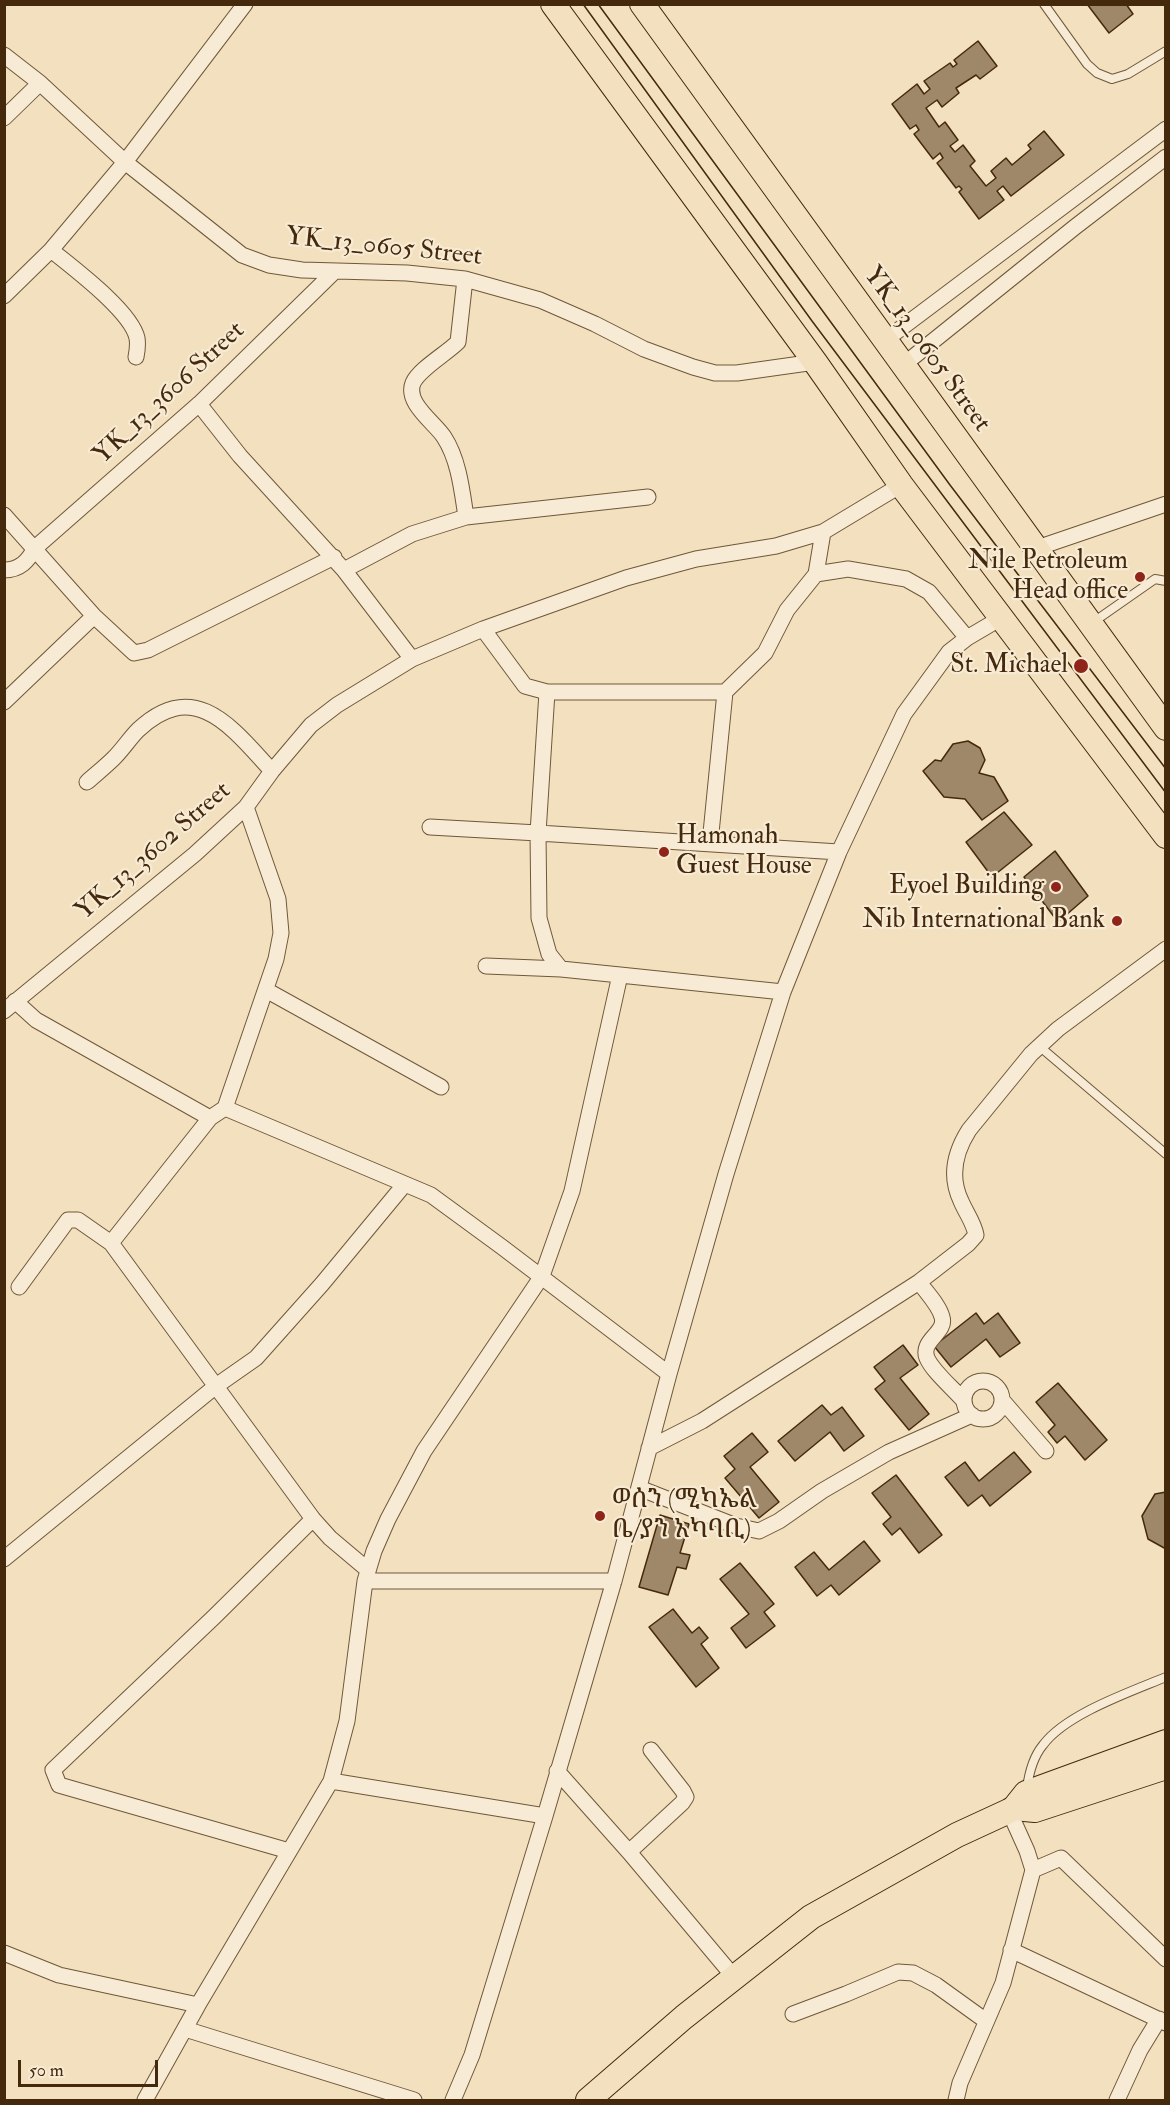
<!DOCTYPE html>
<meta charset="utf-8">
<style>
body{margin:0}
#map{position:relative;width:1170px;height:2105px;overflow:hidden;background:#f2e0be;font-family:"IM FELL Double Pica",serif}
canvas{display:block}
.frame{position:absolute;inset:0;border:6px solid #45290d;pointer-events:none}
.scale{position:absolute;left:18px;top:2060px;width:140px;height:27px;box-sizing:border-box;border:3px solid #45290d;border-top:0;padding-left:8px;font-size:18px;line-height:21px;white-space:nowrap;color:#45290d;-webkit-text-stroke:4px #f7ebd5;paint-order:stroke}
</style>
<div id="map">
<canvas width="1170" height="2105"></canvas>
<div class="frame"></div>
<div class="scale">50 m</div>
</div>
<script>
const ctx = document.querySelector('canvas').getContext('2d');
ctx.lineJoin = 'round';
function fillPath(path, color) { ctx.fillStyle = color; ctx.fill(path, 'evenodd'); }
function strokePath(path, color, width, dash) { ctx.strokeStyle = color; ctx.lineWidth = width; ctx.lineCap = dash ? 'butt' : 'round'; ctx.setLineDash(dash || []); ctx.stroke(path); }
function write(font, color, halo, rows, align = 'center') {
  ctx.font = font + ' "IM FELL Double Pica","Noto Serif Ethiopic",serif'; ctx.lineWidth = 4.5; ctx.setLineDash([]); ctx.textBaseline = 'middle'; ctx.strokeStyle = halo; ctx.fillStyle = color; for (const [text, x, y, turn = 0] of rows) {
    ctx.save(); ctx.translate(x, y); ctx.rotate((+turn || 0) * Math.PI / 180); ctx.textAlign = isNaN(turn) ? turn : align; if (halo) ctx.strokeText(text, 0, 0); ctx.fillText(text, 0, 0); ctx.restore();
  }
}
const building = new Path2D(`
 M1087,4H1126L1133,14L1109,33Z
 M978,41L997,66L980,79L976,75L956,88L959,93L942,107L937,100L926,108L939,127L945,122L958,140L950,146L955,152L963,145L975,161L970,166L986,186L996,178L991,171L1006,158L1012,165L1031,149L1028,145L1044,131L1064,155L1011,196L1003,186L997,191L1004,200L979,219L959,192L962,189L959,186L956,188L937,163L943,158L940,153L933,159L914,134L919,130L916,125L910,129L892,104L917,84L924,94L930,89L924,81L950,63L953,67L957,64L954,60Z
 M968,741L980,748L985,760L979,773L994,777L1008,801L982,820L965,799L944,797L923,771L935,760L941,761L953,744Z
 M1004,812L1032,845L992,877L966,842Z
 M1055,851L1088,896L1058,922L1024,877Z
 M976,1313L984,1324L998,1313L1020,1343L1000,1357L986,1339L951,1367L934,1346Z
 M903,1345L918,1365L900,1378L929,1414L909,1430L875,1389L885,1381L874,1367Z
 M1058,1383L1107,1440L1085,1460L1065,1436L1057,1443L1048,1432L1055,1425L1036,1402Z
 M822,1405L831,1415L842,1407L864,1436L844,1451L830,1432L795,1461L778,1441Z
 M752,1433L768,1452L750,1467L779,1502L759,1518L725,1478L735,1469L724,1456Z
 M1014,1452L1031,1472L990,1506L982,1495L968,1506L945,1477L965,1462L979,1481Z
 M896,1475L942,1535L919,1553L900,1528L892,1535L883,1524L891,1517L872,1493Z
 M1166,1492V1549L1148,1539L1142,1516L1155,1494Z
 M660,1515L689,1524L680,1553L690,1555L686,1569L677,1567L668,1595L639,1587Z
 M864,1541L880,1561L839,1595L831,1585L817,1596L795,1567L814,1552L829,1570Z
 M740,1563L774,1604L764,1612L775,1626L746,1648L731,1628L749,1614L720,1579Z
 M673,1609L692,1633L699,1627L708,1638L701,1644L719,1668L696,1687L649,1627Z`);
fillPath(building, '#9f8869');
strokePath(building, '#45290d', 1.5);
const lane = new Path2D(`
 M1044,4L1087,64L1097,73L1112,79L1128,74L1166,51
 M1092,623L1155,579L1166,581
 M1039,1046L1166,1154
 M1027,1788C1029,1773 1033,1757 1043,1745C1066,1714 1130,1692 1166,1677`);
const street = new Path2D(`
 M4,55L40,83L125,162L242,255L269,265L302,270L407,273L465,279L540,300L595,324L644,349L693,367L715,373H737L815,362
 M4,118L40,83
 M51,250C73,268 131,311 137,338C138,344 137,352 136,357
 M465,279L458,342C446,354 419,369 413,383C405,403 434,422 444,437C459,460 462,491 466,517
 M4,296L51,250L125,162L245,4
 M884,341L1166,129
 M902,366L1075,227L1166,157
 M199,404L240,456L344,570L412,659
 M4,515L94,616L134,653L148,650L334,557
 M1034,549L1166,504
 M4,570C20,570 28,561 35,548L199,404L335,271
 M344,570L412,534L466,517L648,497
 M816,574L848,569L906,579L929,592L967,638
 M483,629L525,686L547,692L538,833L839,852
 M547,692H725L765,653L787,610L816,574L823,532
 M4,702L94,616
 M87,782C96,774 106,766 114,758C123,749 130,738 138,730C195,676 233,729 272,771
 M246,807L278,899L281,933L276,959L225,1108L431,1195L502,1247L669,1374
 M430,827L538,833L539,918L549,954L561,969L620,975
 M710,843L725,692
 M486,966L561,969
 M266,990L441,1087
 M15,1001L36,1020L210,1118L225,1108
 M4,1011L195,854L246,807L272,771L311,725L337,705L412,659L483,629L626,578L696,559L776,546L823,532L901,485
 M111,1243L210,1118
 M919,1282C926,1292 939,1305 942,1317C947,1333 920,1340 927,1358C933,1372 954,1389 964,1401
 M19,1287L68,1220H78L111,1243L313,1519L330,1538L368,1570
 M964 1400a19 19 0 1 1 38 0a19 19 0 1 1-38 0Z
 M1002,1400L1046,1451
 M649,1448L702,1421L919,1282L968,1244L976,1235C974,1223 966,1213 961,1201C949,1176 955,1152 969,1130L1031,1054L1058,1029L1166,949
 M639,1488L736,1526L759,1531L779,1521L822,1491L889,1452L972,1415
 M4,1559L216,1386L256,1358L322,1284L404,1185
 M365,1581H614
 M557,1771L629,1852L734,1977
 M331,1781L545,1816
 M1009,1811L1027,1851L1033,1870L1061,1858L1166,1959
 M289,1851L59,1785L53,1770L214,1617L313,1519
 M629,1852L682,1803L686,1797L683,1791L651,1750
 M1011,1950L1166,2023
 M4,1953L59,1975L198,2005
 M793,2014L846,1994L898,1972L913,1973L936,1985L986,2021
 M185,2029L414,2100
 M145,2100L198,2005L331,1781L347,1721L365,1581L374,1551L388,1519L424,1451L542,1276L572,1191L620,975L783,992
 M453,2100L472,2055L545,1816L614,1581L669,1374L726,1174L783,992L839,852L904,714L949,652L967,638L1001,618
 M956,2100L960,2083L1003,1983L1033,1870
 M1117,2100L1140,2050L1159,2019`);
const primary = new Path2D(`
 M553,4L815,362L901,485L1166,836
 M642,4L1166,728
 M1014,1808L1026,1793L1166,1742
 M588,2100L684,2017L811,1917L957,1835L1009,1811L1014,1808L1035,1810L1166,1767`);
strokePath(lane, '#705739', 10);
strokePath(street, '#705739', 17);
strokePath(primary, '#45290d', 26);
strokePath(lane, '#f7ebd5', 8);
strokePath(street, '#f7ebd5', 15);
strokePath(primary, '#f2e0be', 24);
strokePath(new Path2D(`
 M583,4L812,321L1166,793
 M598,4L950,485L1166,769`), '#45290d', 1.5);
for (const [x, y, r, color] of [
 [1140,577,6,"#8f2418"],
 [1081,666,8,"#8f2418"],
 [664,852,6,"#8f2418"],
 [1056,887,6,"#8f2418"],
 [1117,921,6,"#8f2418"],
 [600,1516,6,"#8f2418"]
]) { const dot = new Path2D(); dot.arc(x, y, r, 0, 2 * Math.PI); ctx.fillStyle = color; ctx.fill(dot); strokePath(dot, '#f7ebd5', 2); }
write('26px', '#45290d', '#f7ebd5', [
 ["YK_13_0605 Street",384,248,6],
 ["YK_13_0605 Street",926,350,54],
 ["YK_13_3606 Street",170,394,-43],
 ["YK_13_3602 Street",154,852,-41]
]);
write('26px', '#45290d', '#f7ebd5', [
 ["Nile Petroleum",1128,562],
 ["Head office",1128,592],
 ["St. Michael",1068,666],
 ["Hamonah",676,837,"left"],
 ["Guest House",676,867,"left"],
 ["Eyoel Building",1044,887],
 ["Nib International Bank",1105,921],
 ["ወሰን (ሚካኤል",612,1501,"left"],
 ["ቤ/ያን አካባቢ)",612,1531,"left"]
], 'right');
</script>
